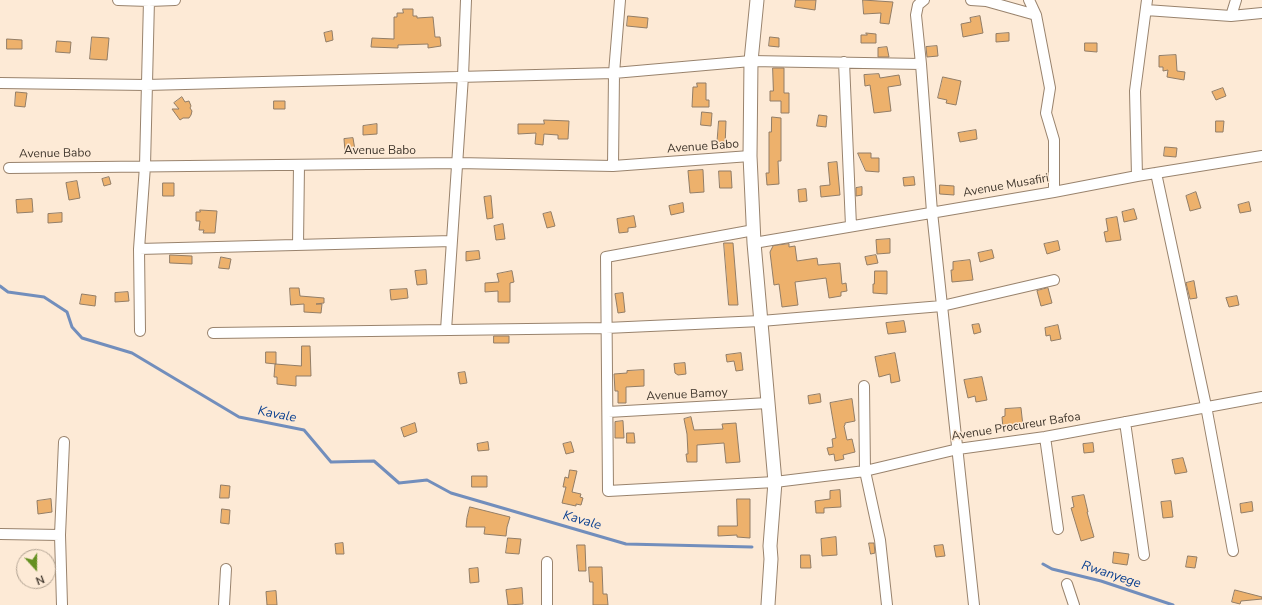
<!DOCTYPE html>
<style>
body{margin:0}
#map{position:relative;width:1262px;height:605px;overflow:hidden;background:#fdead6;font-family:"Nunito Sans",sans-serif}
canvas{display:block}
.north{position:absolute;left:16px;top:549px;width:40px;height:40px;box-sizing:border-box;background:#fdead6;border:1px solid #b1a292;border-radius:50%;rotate:159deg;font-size:11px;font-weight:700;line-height:16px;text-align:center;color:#40372d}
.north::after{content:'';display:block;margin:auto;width:14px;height:18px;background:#649021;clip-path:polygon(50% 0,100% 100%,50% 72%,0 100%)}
</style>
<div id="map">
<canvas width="1262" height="605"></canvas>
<div class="north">N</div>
</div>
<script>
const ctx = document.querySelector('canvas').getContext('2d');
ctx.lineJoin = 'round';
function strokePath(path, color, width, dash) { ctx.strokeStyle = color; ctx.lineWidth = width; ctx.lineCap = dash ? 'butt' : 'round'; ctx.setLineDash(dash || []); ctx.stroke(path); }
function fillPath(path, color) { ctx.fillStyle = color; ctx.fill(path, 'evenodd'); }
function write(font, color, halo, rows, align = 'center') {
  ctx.font = font + ' "Nunito Sans",sans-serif'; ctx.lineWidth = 3; ctx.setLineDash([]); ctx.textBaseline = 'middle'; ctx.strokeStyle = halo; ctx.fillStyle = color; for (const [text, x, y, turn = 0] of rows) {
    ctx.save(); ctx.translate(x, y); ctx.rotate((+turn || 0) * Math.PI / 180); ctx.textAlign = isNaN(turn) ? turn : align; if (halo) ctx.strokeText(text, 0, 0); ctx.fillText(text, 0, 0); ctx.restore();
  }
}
strokePath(new Path2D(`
 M0,286L8,292L44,297L67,312L72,327L82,338L132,353L239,417L304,430L331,462L374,461L399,483L427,480L451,493L626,544L752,547
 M1043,564L1052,569L1101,581L1173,605`), '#728ebc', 3);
const building = new Path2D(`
 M796,0H816L815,10L795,7Z
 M863,0L893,2L889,24L880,23L881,13L864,14Z
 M403,9H413V16H417V18L433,17L435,37H440L441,46L428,48V44L398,45V48L371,47L372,38L394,39V17H397V13H403Z
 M628,16L648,18L647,28L627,26Z
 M980,16L983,33L963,37L961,24L971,22L970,18Z
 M332,31L333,40L326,42L324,33Z
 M866,33L876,34V43H861V35H867Z
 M1009,33V41L996,42V34Z
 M92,37L109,38L107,60L90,59Z
 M770,37L779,38V47L769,46Z
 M7,39L22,40V49H7Z
 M57,41L71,42L70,53L56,52Z
 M1085,43H1097V52L1085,51Z
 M937,46L938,56L927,57L926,47Z
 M887,47L889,57H878V48Z
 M1176,55L1177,71L1185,72L1184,80L1167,77L1168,70L1163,71V67H1159V56Z
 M773,68H784V93H789V113H781V101H770V91H773Z
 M879,74L880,78L899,75L901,85L888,87L891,111L874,113L870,85L865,86L864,75Z
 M943,77L961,81L956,105L946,103L947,100L938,98Z
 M697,83H706V100H709V107H692L693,87H697Z
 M1223,88L1226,96L1216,100L1212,92Z
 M16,92L27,93L25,107L15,106Z
 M182,97L185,102L189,101L191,106L190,108L192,111L191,115L189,118H183L180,120L172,109H179L174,103Z
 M274,101H285V109H274Z
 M702,112L712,113L711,126L701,125Z
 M819,115L827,116L826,127L817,126Z
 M772,117L781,118V161H778L779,184L767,185L766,173H769V132H771Z
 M544,120L569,121L568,139H558V135L544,134L543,145L535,144L536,133L518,134V124H544Z
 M719,121H726L725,147H717Z
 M1216,121H1224L1223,132H1216Z
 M377,124V134L363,135V126Z
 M976,130L977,139L960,142L958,133Z
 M353,138L355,150L345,151L344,139Z
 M1165,147L1177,148L1176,157L1164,156Z
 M858,153H871V158H879V172L866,171Z
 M837,162L840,195L821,197L820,186L830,185L828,163Z
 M703,170L704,192L690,193L688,171Z
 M719,171H731L732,188H720Z
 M109,177L111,184L104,186L102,179Z
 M914,177L915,185L904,186L903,178Z
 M77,181L80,198L69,200L66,183Z
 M163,183H174V196H163Z
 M940,185L954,186V195L940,194Z
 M862,187V195L856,196V188Z
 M806,189L807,201L799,202L798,190Z
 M1196,192L1201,208L1190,211L1186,196Z
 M491,196L493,218L487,219L484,197Z
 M32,199L33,212L17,213L16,200Z
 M1249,202L1251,211L1240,213L1238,205Z
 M683,203L684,212L671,215L669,206Z
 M1134,209L1137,219L1124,222L1122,212Z
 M200,210L217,211L215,233H203L204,230H199L200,221H196V212H200Z
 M551,212L555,226L547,228L543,214Z
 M62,213V222L48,223V214Z
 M634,216L636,227L628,228V232L619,233L617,219Z
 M1117,217L1121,240L1106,242L1104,232L1108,231L1106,219Z
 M503,224L505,239L496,240L494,226Z
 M890,239V253L877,254L876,240Z
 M1058,241L1060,250L1047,254L1044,244Z
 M724,243H733L738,305H729Z
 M789,244V247L795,246L797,261L817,258L818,265L840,263L842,284L846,283L847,291L841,292V296L829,298L826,278L795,282L798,305L782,307L779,284L774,285L770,252L773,246Z
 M992,250L994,258L980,262L978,253Z
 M479,251L480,259L466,261V252Z
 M170,255L192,256V264L170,263Z
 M876,255L878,263L867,265L865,257Z
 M221,257L231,259L229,269L219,268Z
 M970,260L973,280L952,282L951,270H953V262Z
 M426,270L427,284L417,285L415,271Z
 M512,271L514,282L510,283V302H498V291L485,292V283L499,282L497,274Z
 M875,271H887V294L873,293V284H874Z
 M1194,281L1197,298L1190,299L1186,283Z
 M290,288H299L300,296L324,298V303L316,304H322L321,313L304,312V304L291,305Z
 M1048,288L1052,303L1041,306L1037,291Z
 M407,289L408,298L391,300L390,290Z
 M128,292L129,301L115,302V293Z
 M623,293L625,312L618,313L615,294Z
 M82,294L96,296L95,306L80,304Z
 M1237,296L1239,305L1229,307L1226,298Z
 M904,321L906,332L888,334L886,323Z
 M979,324L981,332L974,334L972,325Z
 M1058,325L1061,339L1051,341L1050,335L1046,336L1045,328Z
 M494,336H509V343H494Z
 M302,346H310L311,376H296V386L277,384V377H274L275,364L301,366Z
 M266,352H276V364L266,363Z
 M741,353L743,370L736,371L734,361L727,362L726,355Z
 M895,353L900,381L891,383L890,374L879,377L875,357Z
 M685,363L686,374L678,375L675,373L674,364Z
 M644,370V386L626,387V403H618V391H615L614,374L627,373V371Z
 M465,372L467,383L460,384L458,373Z
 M982,377L987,400L976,402L975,396L968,398L964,380Z
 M820,394L821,402L809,404L808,396Z
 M852,399L855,421L845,423V425L844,426L847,440L852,439L855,452L843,455L844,459L835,461L834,454L829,455L827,448L833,447L832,439L836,438L830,403Z
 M1021,408L1023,426L1003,428L1002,417L1005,416V409Z
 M691,417L694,430L723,429L722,424L736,423L740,462L726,463L724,443L697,445V462H687L686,454H688L687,434L684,419Z
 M623,421L624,438H615V422Z
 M415,423L417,432L404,437L401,428Z
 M627,433H634L635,443H627Z
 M488,442L489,450L478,451L477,444Z
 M571,442L574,452L566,454L563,444Z
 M1093,443L1094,452L1084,453L1083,444Z
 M1183,458L1187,472L1175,474L1172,460Z
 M570,470L577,471L572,492L581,494L580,497L583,498L581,505L576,504V506L562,503L566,487H563L565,477L568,478Z
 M472,476H487V487H472Z
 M221,485L230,486L229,498H220Z
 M840,490L841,507L824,508V513H816L815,501L830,499V491Z
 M1084,495L1088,512H1087L1094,537L1081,541L1071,508L1074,507L1072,497Z
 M51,499L52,512L38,514L37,501Z
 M737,499H750V538L737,537V535L718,536V526H737Z
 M1171,501L1173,517L1163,518L1161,502Z
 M1252,502L1253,511L1241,513L1240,504Z
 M470,507L510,517L507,527L506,536L484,534L485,527H466L467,518Z
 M222,509L230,510L229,524L221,523Z
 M836,537L837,555L822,556L821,539Z
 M508,538L521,539L519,554L506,553Z
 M343,543L344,554H336L335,544Z
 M869,543H874L875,553L871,554Z
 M577,545H585L586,571H579Z
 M943,545L945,556L936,557L934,546Z
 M1114,552L1129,554L1127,565L1113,563Z
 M801,555H810L811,568H801Z
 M1188,556L1197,557L1195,568L1186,567Z
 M589,567H602L603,594H607L608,605H593V582H590Z
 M478,568L479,582L470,583L469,569Z
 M522,588L523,604L508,605L506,590Z
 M1235,590L1262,597V599L1241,601L1240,604L1232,602Z
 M276,591L277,605H267L266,592Z`);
fillPath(building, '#edb16c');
strokePath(building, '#927d66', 1);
const minor = new Path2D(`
 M118,0L149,1L175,0
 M924,0L918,5L916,15L921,64L932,212L974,605
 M971,0L986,1L1036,15
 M1029,0L1036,15L1050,88L1046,113L1054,140V192
 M1146,10L1231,16L1262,13
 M1231,16L1236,0
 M844,62L851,226
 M0,83L146,85L614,73L751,61L921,64
 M613,166L614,73L620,0
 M9,168L457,163L613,166L750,156
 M1156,173L1206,406L1233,551
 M1137,176L1135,91L1147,0
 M754,230L606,257L608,491L775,482L865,471L958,449L1045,437L1262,397
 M754,243L1054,192L1137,176L1262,156
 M298,245L299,165
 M139,249L452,241
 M446,330L463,76L466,0
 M140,331L139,249L145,166L149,0
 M213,333L606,328L761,321L942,306L1054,280
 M864,386L865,471L880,540L887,605
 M608,412L768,403
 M1125,422L1144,555
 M1045,437L1058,529
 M0,534L60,535
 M1067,584L1074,605
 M62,605L60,535L64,442
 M224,605L226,569
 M547,605V562`);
const major = new Path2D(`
 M757,0L751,61L750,156L754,243L775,482L770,546L771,559L768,605`);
strokePath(minor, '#99836d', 12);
strokePath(major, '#99836d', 15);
strokePath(minor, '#fff', 10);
strokePath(major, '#fff', 13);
write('12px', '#40372d', '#fdead6', [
 ["Avenue Babo",703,147,-4],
 ["Avenue Babo",380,151],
 ["Avenue Babo",55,154,-1],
 ["Avenue Musafiri",1006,186,-10],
 ["Avenue Bamoy",687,395,-3],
 ["Avenue Procureur Bafoa",1016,427,-9]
]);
write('italic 13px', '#0d4291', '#fdead6', [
 ["Kavale",277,415,11],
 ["Kavale",582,521,16],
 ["Rwanyege",1111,575,18]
]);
</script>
